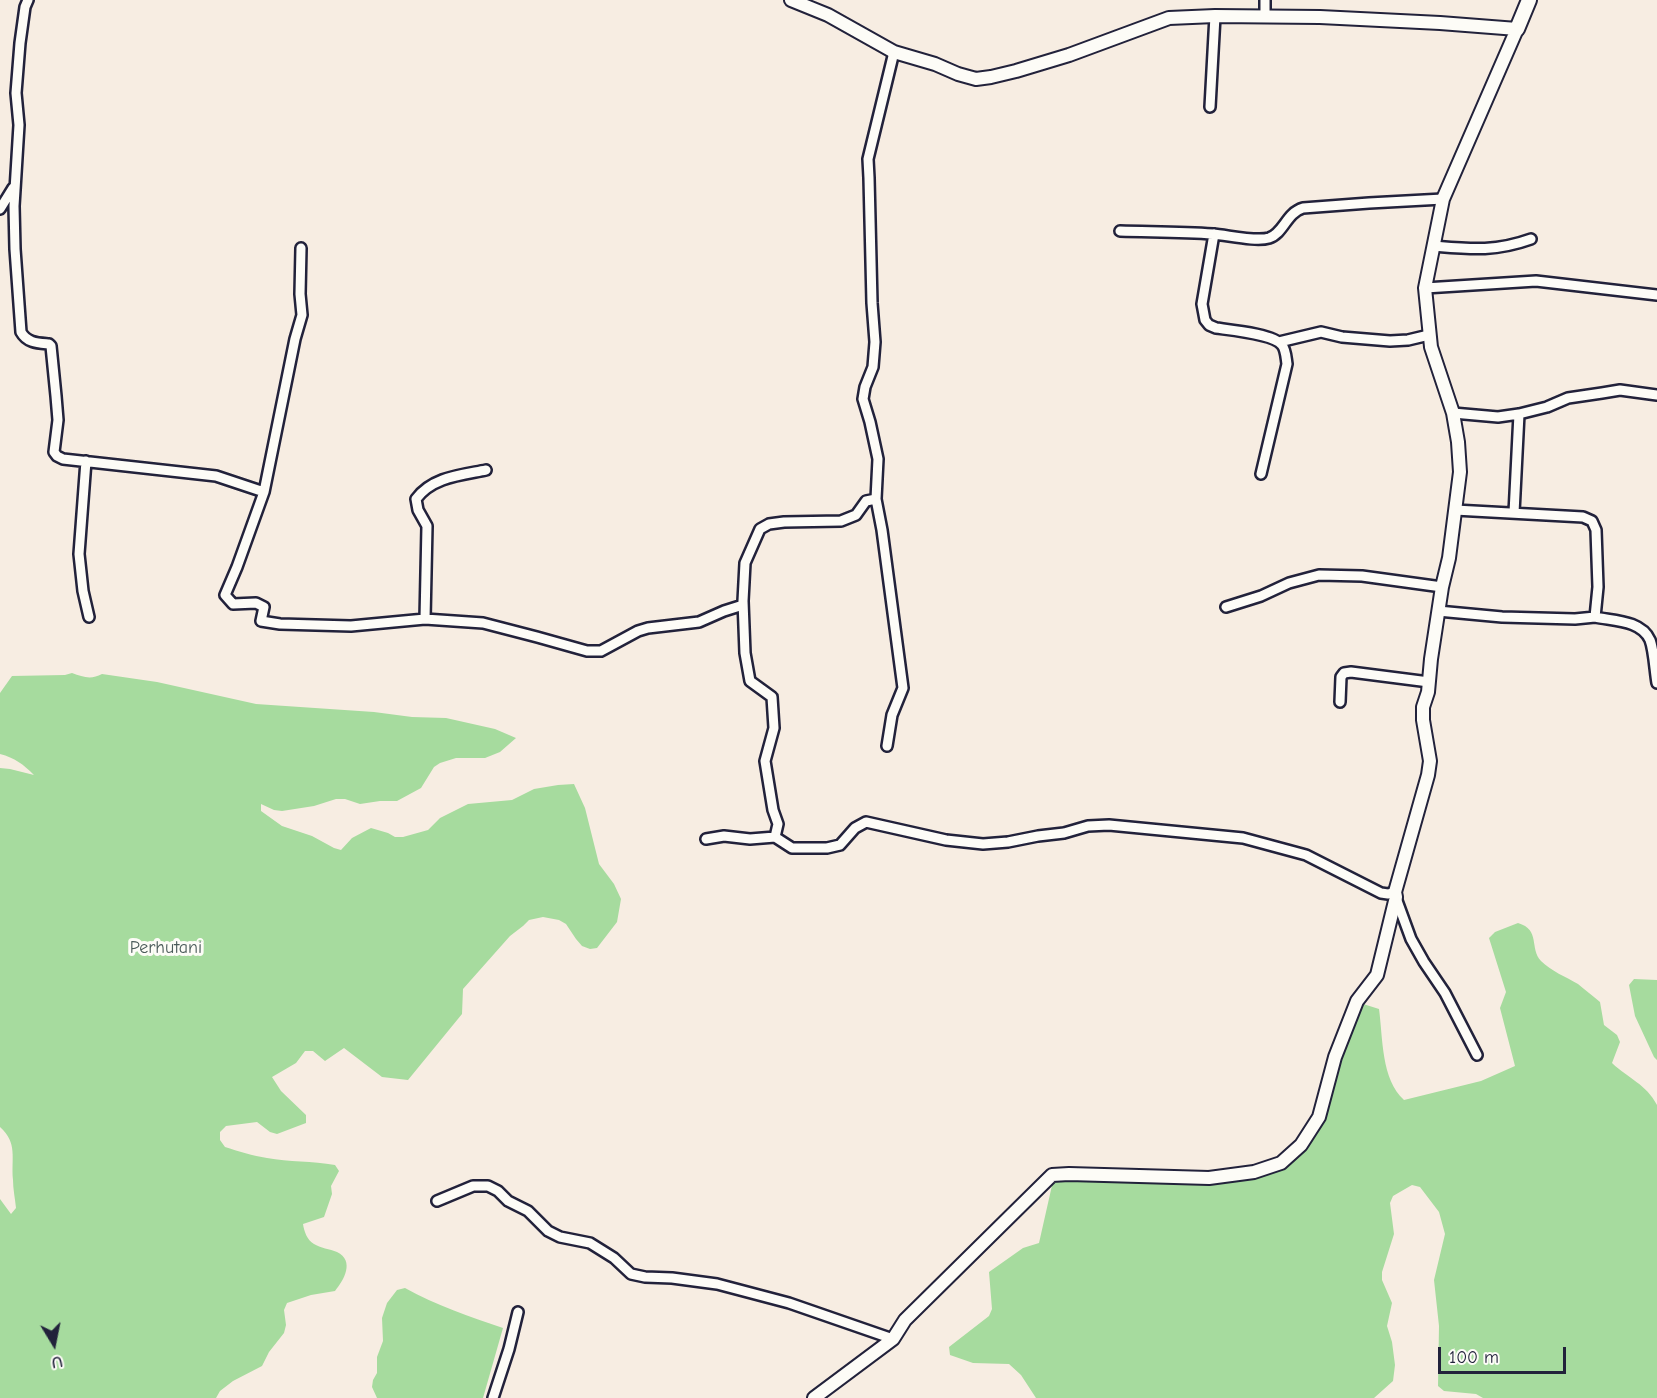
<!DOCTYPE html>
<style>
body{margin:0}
#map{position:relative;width:1657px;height:1398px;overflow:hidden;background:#f7ede2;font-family:"Comic Neue",sans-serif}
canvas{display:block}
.north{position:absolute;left:24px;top:1314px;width:60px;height:60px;-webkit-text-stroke:4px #fdfcf7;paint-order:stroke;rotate:170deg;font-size:16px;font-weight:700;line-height:24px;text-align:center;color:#22223b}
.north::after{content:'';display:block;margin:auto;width:21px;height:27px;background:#22223b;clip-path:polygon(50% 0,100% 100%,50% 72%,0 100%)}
.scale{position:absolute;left:1438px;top:1347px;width:128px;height:27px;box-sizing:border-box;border:3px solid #22223b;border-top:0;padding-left:8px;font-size:18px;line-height:21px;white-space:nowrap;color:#22223b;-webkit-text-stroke:4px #fdfcf7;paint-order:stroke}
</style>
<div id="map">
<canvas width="1657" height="1398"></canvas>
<div class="north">U</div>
<div class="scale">100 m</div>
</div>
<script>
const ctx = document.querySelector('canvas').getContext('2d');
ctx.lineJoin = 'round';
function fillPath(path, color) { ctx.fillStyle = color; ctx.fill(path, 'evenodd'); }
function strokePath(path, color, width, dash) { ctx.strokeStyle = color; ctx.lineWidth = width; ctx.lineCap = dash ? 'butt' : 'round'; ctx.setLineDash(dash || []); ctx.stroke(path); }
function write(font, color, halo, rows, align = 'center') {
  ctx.font = font + ' "Comic Neue",sans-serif'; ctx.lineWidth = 6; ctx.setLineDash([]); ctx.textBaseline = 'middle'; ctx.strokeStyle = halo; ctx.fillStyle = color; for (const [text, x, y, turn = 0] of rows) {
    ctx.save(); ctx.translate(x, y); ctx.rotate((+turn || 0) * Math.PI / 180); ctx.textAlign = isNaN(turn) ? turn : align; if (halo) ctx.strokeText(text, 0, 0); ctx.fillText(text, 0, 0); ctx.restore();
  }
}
fillPath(new Path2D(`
 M72,673C83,677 91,680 102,674L157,682L256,704L374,712L412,717L446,718L495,729L516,738L500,752L485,758H456L440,763L434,767L421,788L397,801H380L360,804L345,799H336L314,806L282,811L274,810L261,804V811L282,826L312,836L334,848L341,850L352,838L371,828L388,833L395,837H403L428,830L440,818L468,804L512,800L534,789L558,785L574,784L585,808L599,864L614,884L621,899L617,922L597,948L590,949L582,946L576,939L566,924L559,920L543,917L529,920L523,926L510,936L463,989L462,1014L408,1080L382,1077L344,1048L325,1061L313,1051H305L296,1063L272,1077L281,1091L306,1115V1123L277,1134L270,1132L257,1122L226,1126L220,1132V1140L225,1147C238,1151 253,1156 267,1158C289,1162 312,1161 335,1165L339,1171L331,1186L332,1194L324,1217L303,1224C304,1231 307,1240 314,1244C320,1248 330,1249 337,1252C355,1261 344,1280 335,1291L311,1295L287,1303L284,1310L286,1325L284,1333L269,1352L262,1366L233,1381L220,1391L216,1398H0V1199L11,1214L16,1208C15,1198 13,1189 13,1180C11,1158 18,1143 0,1127V768L10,769L34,775C23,764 15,758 0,754V693L12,676L65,675Z
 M1518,923C1541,930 1529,948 1541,961C1551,971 1566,977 1578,984C1585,990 1593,996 1600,1002L1604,1025L1617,1035L1620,1042L1612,1063C1629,1079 1646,1084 1657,1105V1398H1483L1476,1394L1444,1391L1438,1386L1439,1326L1434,1280L1445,1234L1439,1212L1420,1187L1412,1185L1393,1196L1390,1203L1394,1234L1382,1272V1280L1392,1303L1387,1326L1392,1342L1395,1365L1393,1381L1374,1398H1036L1021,1375L1009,1364L973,1363L950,1355L949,1347L989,1316L992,1309L989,1272L1023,1248L1039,1243L1053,1181L1069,1177L1254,1175L1303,1148L1360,1003L1379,1009C1383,1038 1381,1079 1404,1100L1481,1081L1515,1066L1500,1008L1506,992L1489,938L1495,932Z
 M1634,979L1657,980V1060L1654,1057L1635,1016L1629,985Z
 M405,1288C436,1305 470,1317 503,1328L483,1398H377L372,1387L373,1380L377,1373V1357L383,1341L382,1318L387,1303L397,1290Z`), '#a6db9e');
const minor = new Path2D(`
 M28,0L25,7L20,43L16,93L19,125L14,206L15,249L21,332C27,343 38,343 49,344L51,346L56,396L58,420L54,452L57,456L63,459L216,476L264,492
 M1265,0V17
 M1210,107L1215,16
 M0,209L13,188
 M1120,231C1151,232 1182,232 1213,234C1227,235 1256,242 1269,238C1284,233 1286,213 1303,208L1369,203L1443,199
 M1214,234L1202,304L1205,320L1209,325L1216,328C1230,330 1274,334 1282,345C1286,350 1286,358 1287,364L1261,474
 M1433,246C1470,249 1495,252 1531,239
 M301,248L300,294L302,315L295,339L264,492L237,567L225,595L233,604L256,603L264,607L261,621L280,624L351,626L425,619L483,623L537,637L587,651H601L638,631L648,628L699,622L724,611L743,605
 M1425,288L1536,281L1657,295
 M1279,342L1321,332L1342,337L1390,341L1408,340L1429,335
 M1453,413L1498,417L1519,414L1547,407L1568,398L1602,393L1620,390L1657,395
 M86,461L79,554L83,591L89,617
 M1455,510L1583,517L1592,521L1596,530L1598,587L1595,617C1613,621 1641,620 1650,640C1654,650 1655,672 1657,683
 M1514,513L1519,414
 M1226,607L1261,596L1289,583L1319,575L1362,576L1442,587
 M1438,611L1502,617L1575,619L1595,617
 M425,619L427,526L418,510L416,499C432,477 461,475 486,470
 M1340,702L1341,677L1344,673L1351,672L1429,682
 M887,746L892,715L903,688L882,530L876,499L878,459L870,422L863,399L865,387L873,367L875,342L872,303L869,178L868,159L894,52
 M775,837L792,848H827L840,845L855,828L866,822L946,840L983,844L1008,842L1038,836L1064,833L1088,826L1109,825L1243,838L1306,855L1381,893L1388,894L1395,892
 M706,839L724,836L750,839L775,837L778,824L773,810L765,761L774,728L772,697L750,681L745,653L743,601L745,563L760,529L769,524L784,522L841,521L856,515L866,501L876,499
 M1396,898L1411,939L1424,962L1445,993L1477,1055
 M437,1201L473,1186H488L498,1191L508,1201L528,1211L548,1231L560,1237L590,1243L614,1258L631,1274L645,1277L672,1278L717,1284L789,1303L893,1339
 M493,1398L509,1349L518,1312`);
const tertiary = new Path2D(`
 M791,0L828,15L894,52L935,64L958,74L976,79L991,77L1016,71L1069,55L1169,18L1215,16L1320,17L1440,23L1517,29L1443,199L1425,288L1431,347L1453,413L1458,442L1460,472L1449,558L1442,587L1431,659L1428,692L1423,707V720L1430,761L1428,775L1395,892L1396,897L1377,975L1357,1001L1335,1057L1319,1117L1301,1145L1281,1163L1254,1172L1209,1178L1069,1174L1052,1175L905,1320L893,1339L814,1398`);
const secondary = new Path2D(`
 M1517,29L1529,0`);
strokePath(minor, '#22223b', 14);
strokePath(tertiary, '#22223b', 16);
strokePath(secondary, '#22223b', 18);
strokePath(minor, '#fdfcf7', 9);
strokePath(tertiary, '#fdfcf7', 12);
strokePath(secondary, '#fdfcf7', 14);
write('18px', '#4a5a59', '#fdfcf7', [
 ["Perhutani",166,948]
]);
</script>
